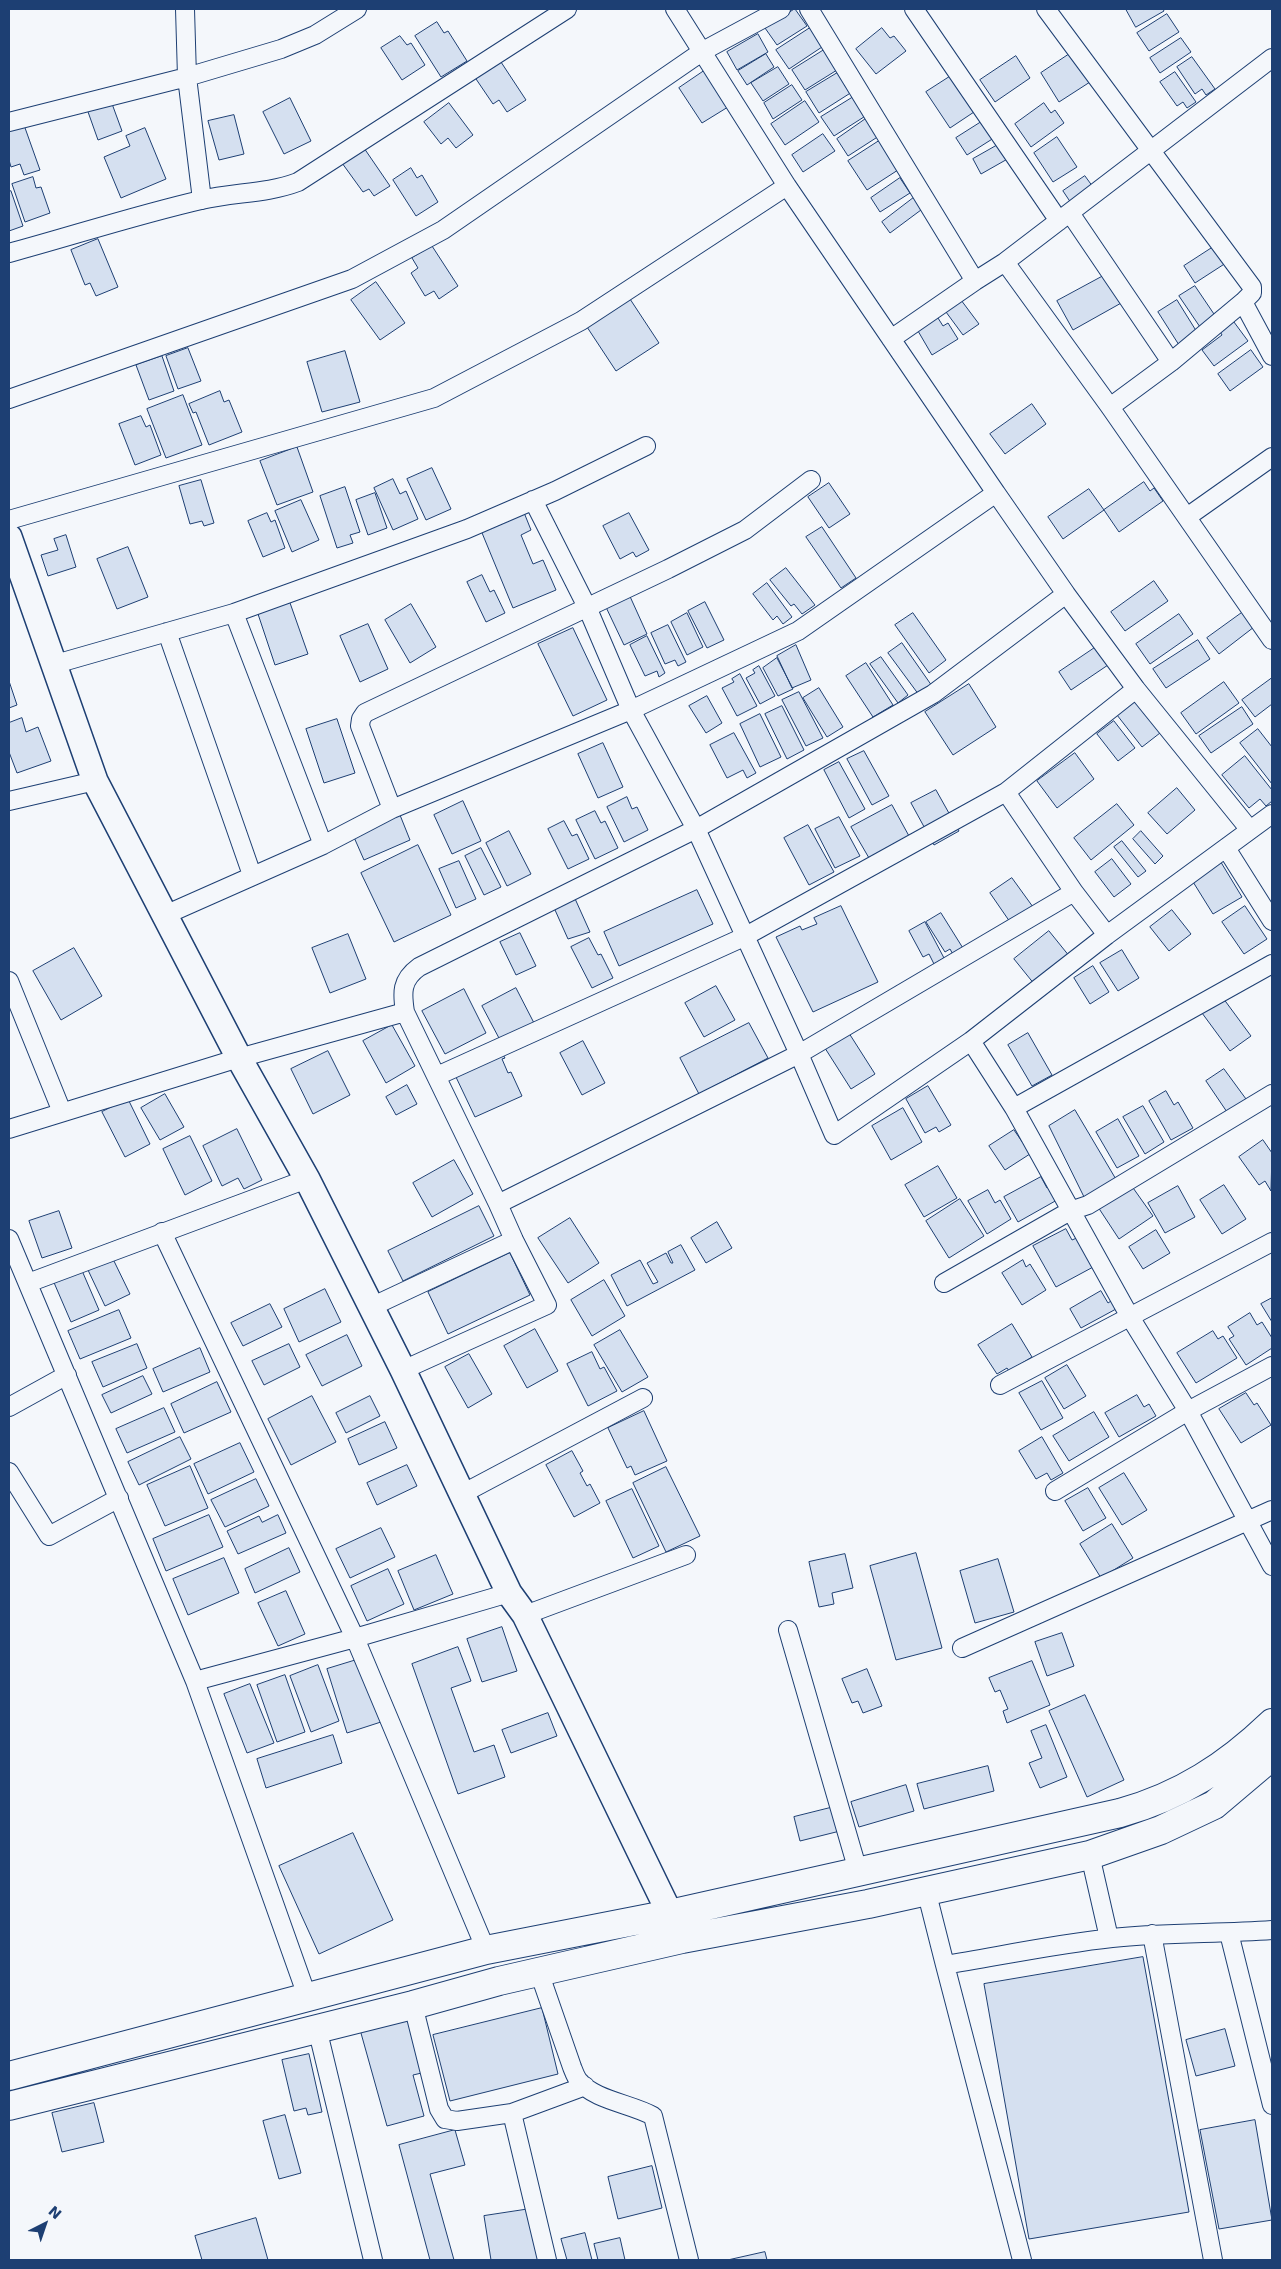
<!DOCTYPE html>
<style>
body{margin:0}
#map{position:relative;width:1281px;height:2269px;overflow:hidden;background:#f4f7fb;font-family:"DejaVu Sans",sans-serif}
canvas{display:block}
.frame{position:absolute;inset:0;border:10px solid #1d3f73;pointer-events:none}
.north{position:absolute;left:20px;top:2199px;width:50px;height:50px;-webkit-text-stroke:4px #f4f7fb;paint-order:stroke;rotate:41deg;font-size:14px;font-weight:700;line-height:20px;text-align:center;color:#1d3f73}
.north::after{content:'';display:block;margin:auto;width:18px;height:22px;background:#1d3f73;clip-path:polygon(50% 0,100% 100%,50% 72%,0 100%)}
</style>
<div id="map">
<canvas width="1281" height="2269"></canvas>
<div class="frame"></div>
<div class="north">N</div>
</div>
<script>
const ctx = document.querySelector('canvas').getContext('2d');
ctx.lineJoin = 'round';
function fillPath(path, color) { ctx.fillStyle = color; ctx.fill(path, 'evenodd'); }
function strokePath(path, color, width, dash) { ctx.strokeStyle = color; ctx.lineWidth = width; ctx.lineCap = dash ? 'butt' : 'round'; ctx.setLineDash(dash || []); ctx.stroke(path); }
const building = new Path2D(`
 M795,9L807,26L777,45L765,28Z
 M1126,9H1163L1164,11L1136,27Z
 M1167,14L1179,32L1149,51L1137,33Z
 M437,22L444,33L448,31L467,61L441,77L415,36Z
 M810,28L822,47L789,69L776,50Z
 M882,28L890,38L894,36L906,51L876,74L856,49Z
 M758,34L768,52L737,70L727,52Z
 M400,36L407,45L411,43L425,65L402,80L381,48Z
 M1181,38L1191,52L1160,73L1150,58Z
 M824,50L837,70L805,90L792,70Z
 M1071,53L1090,82L1059,102L1041,73Z
 M766,54L774,67L747,85L738,71Z
 M1016,56L1030,78L995,102L980,80Z
 M1192,57L1215,89L1206,95L1202,89L1195,94L1177,67Z
 M499,59L526,100L507,112L499,100L493,104L474,76Z
 M778,67L789,84L763,101L751,83Z
 M704,71L728,107L702,123L679,88Z
 M839,72L852,92L819,113L806,92Z
 M1175,72L1196,102L1187,108L1183,102L1177,106L1160,82Z
 M954,74L977,110L950,128L926,92Z
 M792,85L802,100L773,119L764,103Z
 M855,96L867,115L834,136L821,117Z
 M290,98L311,141L284,154L263,112Z
 M111,101L122,131L98,140L87,109Z
 M805,101L819,122L785,145L771,124Z
 M449,103L473,135L456,148L448,138L441,144L424,122Z
 M1044,103L1051,113L1055,110L1064,123L1031,147L1015,124Z
 M234,115L244,154L219,160L208,121Z
 M867,118L879,136L848,156L837,139Z
 M986,119L997,136L967,155L956,138Z
 M24,125L40,170L24,175L20,164L11,167L9,160V130Z
 M145,128L166,179L121,198L104,157L130,146L126,136Z
 M823,134L835,151L803,172L792,155Z
 M1057,137L1077,167L1053,182L1034,153Z
 M879,141L898,170L867,190L848,161Z
 M1003,142L1011,157L981,174L973,159Z
 M364,148L390,186L374,196L369,189L363,192L342,163Z
 M411,168L417,178L422,175L438,202L416,216L393,180Z
 M1085,176L1093,187L1071,203L1063,191Z
 M33,177L36,188L41,187L50,213L25,222L12,184Z
 M900,178L910,193L880,212L871,198Z
 M11,191L23,226L9,231V192Z
 M916,196L925,207L890,233L882,222Z
 M98,239L118,287L96,296L90,283L85,285L71,250Z
 M1218,244L1229,261L1195,283L1184,266Z
 M432,246L458,286L439,299L434,291L425,296L411,273L418,268L412,258Z
 M1107,274L1123,302L1073,330L1057,301Z
 M376,282L405,323L380,340L351,300Z
 M1195,286L1216,317L1200,327L1179,296Z
 M630,299L659,343L616,371L587,327Z
 M961,300L979,324L963,335L946,312Z
 M1177,300L1200,337L1179,345L1158,312Z
 M938,318L943,326L948,323L958,339L932,355L918,331Z
 M1231,318L1248,341L1214,366L1202,350L1222,335L1218,328Z
 M188,348L201,381L178,389L166,356Z
 M1251,350L1263,367L1230,391L1218,374Z
 M345,351L360,402L322,412L307,362Z
 M162,356L174,391L149,400L136,365Z
 M220,391L224,402L229,400L242,432L209,445L196,412L193,413L189,404Z
 M183,395L202,445L166,458L147,409Z
 M1032,404L1046,424L1005,454L990,434Z
 M141,416L146,427L150,425L161,455L135,465L119,424Z
 M297,447L313,492L277,505L260,461Z
 M432,468L451,509L426,520L407,479Z
 M393,479L400,494L406,491L418,519L393,530L374,488Z
 M201,480L214,523L204,526L202,521L190,524L179,486Z
 M1144,482L1150,491L1154,488L1163,501L1119,532L1104,510Z
 M829,483L850,514L829,528L808,497Z
 M345,487L360,532L350,535L353,543L337,548L320,496Z
 M1089,489L1104,510L1063,539L1048,517Z
 M375,493L387,528L368,535L356,500Z
 M301,500L319,540L292,552L275,511Z
 M523,510L531,530L521,535L533,564L543,560L556,590L513,608L480,528Z
 M267,513L271,522L275,520L285,548L263,557L248,521Z
 M629,513L649,550L636,557L633,552L620,559L603,526Z
 M822,527L856,578L841,588L806,537Z
 M66,535L76,567L48,576L41,555L58,550L54,539Z
 M128,547L148,597L117,609L97,559Z
 M786,568L815,605L802,614L794,604L791,606L770,580Z
 M482,575L490,592L494,590L505,613L486,622L467,582Z
 M1154,581L1168,601L1125,631L1111,612Z
 M767,583L792,617L783,624L777,616L773,620L753,594Z
 M628,592L647,634L624,645L604,603Z
 M289,600L308,654L275,665L257,611Z
 M705,602L724,640L707,648L688,611Z
 M411,604L436,647L410,663L385,620Z
 M1243,612L1254,627L1219,654L1207,638Z
 M687,613L703,647L687,655L671,622Z
 M913,613L946,660L929,673L895,625Z
 M1179,614L1193,634L1150,664L1136,644Z
 M368,624L388,669L360,682L340,636Z
 M668,625L686,662L678,666L675,660L665,664L651,633Z
 M573,628L607,700L573,716L538,644Z
 M647,636L665,673L659,677L657,671L645,676L630,645Z
 M1198,640L1210,659L1166,688L1153,669Z
 M902,643L932,686L919,695L888,653Z
 M796,645L811,680L792,688L777,656Z
 M1096,647L1108,665L1071,690L1059,672Z
 M881,657L908,695L898,703L870,664Z
 M777,658L793,689L778,696L763,668Z
 M866,663L893,705L873,717L846,676Z
 M759,666L775,696L760,704L746,678L755,673L753,670Z
 M740,674L757,706L737,716L722,688L734,682L732,679Z
 M1272,678V704L1255,717L1242,700Z
 M9,681L17,705L9,708Z
 M1224,682L1239,703L1196,734L1181,713Z
 M969,684L996,727L953,755L925,712Z
 M819,688L843,727L827,737L803,698Z
 M799,692L823,738L806,746L782,700Z
 M707,696L722,723L706,733L689,706Z
 M1135,701L1160,733L1142,747L1117,715Z
 M782,706L804,750L787,759L765,714Z
 M1242,707L1253,724L1211,753L1199,736Z
 M760,714L781,757L760,767L740,724Z
 M22,718L26,732L38,727L51,761L17,773L9,752V723Z
 M337,719L355,773L324,783L306,729Z
 M1114,721L1135,748L1118,761L1097,734Z
 M1258,729L1272,747V784L1240,743Z
 M734,733L756,773L747,778L743,770L727,778L710,745Z
 M603,743L623,787L598,798L578,754Z
 M864,751L889,796L872,805L847,759Z
 M1075,753L1094,779L1057,808L1037,781Z
 M1245,756L1272,790V801L1266,806L1260,799L1249,808L1222,775Z
 M839,762L865,809L849,818L824,770Z
 M1177,788L1195,810L1167,834L1148,813Z
 M936,790L959,831L934,845L911,803Z
 M627,797L632,809L637,807L648,830L624,842L607,807Z
 M463,801L481,841L452,854L434,815Z
 M1117,804L1134,825L1091,860L1074,838Z
 M892,805L909,836L869,858L851,827Z
 M595,811L601,823L605,821L618,848L595,859L576,820Z
 M400,815L410,840L364,860L353,835Z
 M839,817L860,856L835,868L815,829Z
 M564,821L572,836L577,834L589,859L568,869L548,829Z
 M808,825L834,872L809,885L784,838Z
 M509,831L531,874L507,886L486,843Z
 M1141,831L1163,856L1155,864L1133,839Z
 M1122,841L1146,871L1138,877L1114,847Z
 M418,845L451,915L394,942L361,873Z
 M481,848L501,887L484,895L465,856Z
 M1112,859L1131,884L1114,897L1095,872Z
 M1219,859L1242,897L1213,914L1190,877Z
 M459,861L476,899L456,908L439,869Z
 M1012,878L1033,907L1010,922L990,893Z
 M697,890L713,924L619,966L604,932Z
 M572,892L590,932L568,939L551,901Z
 M841,906L878,982L813,1012L776,937L800,926L802,930L817,924L814,918Z
 M1245,906L1267,939L1244,954L1222,922Z
 M1172,910L1191,934L1169,951L1150,927Z
 M941,913L966,953L956,960L950,949L945,952L926,922Z
 M925,922L944,958L934,964L929,954L923,957L909,931Z
 M1049,931L1070,957L1035,985L1014,959Z
 M520,933L536,966L516,975L500,942Z
 M348,934L366,979L330,993L312,948Z
 M589,938L598,955L601,954L613,978L592,988L571,947Z
 M74,948L102,996L61,1020L33,971Z
 M1122,950L1139,978L1118,991L1100,963Z
 M1093,966L1109,992L1090,1004L1074,978Z
 M716,986L735,1020L704,1037L685,1003Z
 M516,988L534,1023L500,1040L482,1006Z
 M464,989L486,1033L445,1054L422,1011Z
 M1223,998L1251,1036L1230,1051L1202,1013Z
 M749,1023L768,1058L699,1094L680,1058Z
 M392,1025L415,1066L386,1083L363,1041Z
 M847,1030L875,1074L851,1089L823,1045Z
 M1028,1033L1052,1075L1032,1086L1008,1045Z
 M583,1041L605,1083L582,1095L560,1053Z
 M328,1051L350,1095L313,1114L291,1069Z
 M502,1053L505,1058L502,1059L508,1073L511,1072L522,1096L475,1117L455,1075Z
 M1224,1069L1246,1099L1227,1112L1206,1081Z
 M407,1085L417,1104L396,1115L386,1097Z
 M928,1086L951,1125L939,1132L936,1127L925,1133L906,1099Z
 M1166,1091L1174,1105L1178,1102L1193,1128L1171,1140L1149,1101Z
 M165,1094L184,1127L160,1140L141,1108Z
 M128,1099L150,1144L125,1157L102,1112Z
 M1143,1106L1164,1142L1145,1154L1123,1117Z
 M903,1108L922,1142L891,1160L872,1126Z
 M1075,1110L1117,1181L1088,1205L1049,1126Z
 M1118,1119L1139,1156L1117,1168L1096,1132Z
 M237,1129L262,1180L244,1189L238,1178L222,1186L203,1146Z
 M1014,1130L1023,1143L1026,1141L1033,1152L1005,1170L989,1146Z
 M190,1136L212,1181L185,1195L163,1149Z
 M1263,1140L1272,1153L1271,1191L1265,1181L1259,1185L1239,1157Z
 M454,1160L473,1194L432,1217L413,1183Z
 M938,1166L957,1198L924,1217L905,1185Z
 M1041,1177L1047,1188L1050,1186L1057,1200L1018,1222L1004,1197Z
 M1131,1185L1153,1216L1119,1239L1098,1207Z
 M1224,1185L1246,1219L1222,1234L1200,1200Z
 M1178,1186L1195,1217L1165,1233L1148,1203Z
 M988,1190L995,1203L1000,1200L1011,1219L987,1234L968,1201Z
 M960,1199L984,1236L949,1258L926,1221Z
 M479,1206L494,1236L403,1281L388,1251Z
 M59,1211L72,1248L42,1258L29,1221Z
 M570,1218L599,1263L568,1283L538,1238Z
 M717,1222L732,1248L706,1263L691,1238Z
 M1066,1229L1072,1240L1079,1237L1095,1266L1056,1287L1033,1246Z
 M1156,1230L1170,1253L1143,1269L1129,1247Z
 M681,1245L695,1270L627,1306L611,1275L640,1260L653,1284L658,1282L647,1263L666,1253L671,1263H673L668,1252Z
 M510,1253L530,1295L448,1334L428,1292Z
 M113,1259L130,1294L105,1306L88,1270Z
 M1023,1260L1026,1267L1030,1264L1046,1290L1022,1305L1002,1273Z
 M80,1266L99,1310L71,1322L52,1278Z
 M604,1280L625,1316L592,1336L571,1300Z
 M325,1289L341,1322L299,1342L284,1309Z
 M1101,1291L1108,1303L1111,1301L1116,1309L1081,1328L1070,1309Z
 M1272,1298V1322L1261,1304Z
 M270,1304L282,1327L243,1346L231,1323Z
 M119,1310L131,1338L80,1359L68,1331Z
 M1250,1313L1257,1325L1262,1322L1272,1338V1348L1246,1365L1229,1339L1234,1336L1228,1327Z
 M1012,1324L1032,1357L1009,1371L1007,1368L997,1374L978,1345Z
 M535,1329L558,1371L527,1388L504,1346Z
 M620,1330L648,1377L622,1392L594,1345Z
 M1213,1331L1218,1339L1223,1336L1237,1358L1196,1383L1177,1353Z
 M347,1335L362,1366L322,1386L306,1355Z
 M137,1344L147,1368L103,1387L92,1362Z
 M289,1344L300,1367L264,1385L252,1361Z
 M200,1348L210,1372L163,1392L153,1369Z
 M592,1352L600,1369L604,1367L617,1391L588,1406L567,1364Z
 M469,1354L492,1394L468,1408L445,1367Z
 M1067,1365L1086,1396L1064,1409L1045,1378Z
 M143,1376L152,1394L111,1413L102,1395Z
 M1042,1381L1063,1418L1041,1430L1019,1393Z
 M217,1382L231,1412L184,1433L171,1404Z
 M1246,1393L1254,1405L1257,1403L1271,1425L1241,1443L1219,1409Z
 M1137,1395L1144,1407L1149,1404L1156,1416L1119,1437L1105,1413Z
 M312,1396L336,1442L291,1465L268,1419Z
 M370,1396L380,1416L346,1433L336,1413Z
 M164,1408L175,1432L127,1453L116,1429Z
 M644,1411L667,1461L635,1475L631,1466L627,1468L608,1428Z
 M1094,1412L1109,1437L1069,1461L1053,1436Z
 M385,1422L397,1448L359,1465L348,1439Z
 M180,1437L191,1459L139,1485L128,1462Z
 M1042,1437L1063,1473L1051,1480L1047,1473L1036,1479L1019,1451Z
 M240,1443L254,1472L208,1494L194,1464Z
 M572,1451L583,1471L580,1473L587,1486L590,1484L600,1503L574,1517L546,1465Z
 M407,1465L417,1486L377,1505L367,1483Z
 M190,1466L208,1508L165,1526L147,1485Z
 M666,1467L700,1536L666,1552L633,1483Z
 M1124,1473L1147,1510L1122,1525L1099,1488Z
 M256,1479L269,1506L225,1527L211,1500Z
 M1088,1488L1106,1518L1083,1531L1065,1501Z
 M632,1489L659,1546L633,1558L606,1501Z
 M209,1515L223,1547L166,1571L153,1539Z
 M278,1515L286,1533L238,1554L227,1531L259,1516L262,1522Z
 M1112,1524L1133,1558L1101,1578L1080,1544Z
 M381,1528L395,1557L350,1578L336,1549Z
 M289,1548L300,1572L255,1593L245,1569Z
 M916,1553L942,1648L896,1660L870,1566Z
 M845,1554L853,1588L832,1593L834,1604L819,1607L809,1562Z
 M436,1555L453,1594L414,1610L398,1571Z
 M224,1558L239,1593L188,1615L173,1579Z
 M998,1559L1014,1612L975,1623L960,1571Z
 M388,1569L404,1604L367,1621L351,1586Z
 M286,1591L305,1634L278,1646L258,1603Z
 M502,1627L517,1671L482,1682L467,1639Z
 M1062,1633L1074,1666L1047,1676L1035,1642Z
 M458,1647L471,1681L451,1688L474,1752L494,1745L505,1777L458,1794L412,1664Z
 M363,1658L384,1721L347,1733L327,1669Z
 M1032,1661L1050,1705L1007,1723L1003,1711L1008,1709L1000,1690L995,1692L989,1678Z
 M318,1665L339,1721L311,1732L290,1676Z
 M867,1669L882,1706L863,1713L858,1701L852,1703L842,1679Z
 M285,1675L305,1732L277,1742L257,1685Z
 M250,1684L274,1743L247,1753L224,1694Z
 M1085,1695L1124,1780L1087,1797L1049,1711Z
 M548,1713L557,1736L511,1753L502,1730Z
 M1046,1725L1067,1777L1040,1788L1029,1763L1042,1758L1031,1731Z
 M333,1735L342,1763L266,1788L257,1759Z
 M988,1766L994,1791L924,1809L917,1784Z
 M906,1785L914,1811L859,1827L851,1802Z
 M834,1807L840,1831L800,1841L794,1817Z
 M353,1833L393,1920L319,1954L279,1866Z
 M1143,1957L1189,2212L1029,2239L984,1984Z
 M542,2008L558,2074L450,2101L433,2035Z
 M410,2012L426,2072L413,2075L424,2116L387,2126L359,2026Z
 M1225,2029L1235,2066L1196,2076L1186,2040Z
 M309,2054L322,2112L308,2115L306,2108L294,2111L282,2060Z
 M94,2103L104,2142L62,2152L52,2113Z
 M285,2115L301,2173L279,2179L263,2121Z
 M1255,2120L1272,2220L1219,2229L1200,2130Z
 M455,2130L465,2165L430,2174L454,2260H430L399,2145Z
 M652,2166L662,2208L618,2219L608,2177Z
 M530,2209L539,2260H491L484,2216Z
 M256,2218L268,2260H202L195,2236Z
 M585,2233L592,2260H567L561,2239Z
 M620,2238L625,2260H598L594,2244Z
 M765,2252L767,2260H728Z`);
fillPath(building, '#d5e0f0');
strokePath(building, '#1d3f73', 1);
const street = new Path2D(`
 M185,9L187,77L202,200
 M675,9L787,186L996,493
 M809,9L975,281
 M914,9L1059,221
 M1046,9L1252,287V293L1243,302L1171,362L1110,407
 M9,122L187,77L281,49L315,35L357,9
 M1070,213L1171,362
 M9,253C72,236 136,215 201,200C234,192 266,194 298,182L567,9
 M1005,262L1110,407L1272,640
 M1243,302L1272,356
 M891,339L975,281L1005,262L1272,58
 M9,399L352,279L443,230L703,51L781,9
 M533,500L587,607L631,710L798,631L996,493L1066,594L1136,689L1250,830
 M1187,517L1272,457
 M9,520L434,398L581,321L787,186
 M234,613L323,845
 M167,632L252,875
 M52,665L234,613L467,529L555,491L646,446
 M1006,792L1074,892
 M9,801L95,781
 M392,809L360,726L361,719L365,713L668,569L745,530L811,480
 M1272,814L1107,935L971,1041L1014,1108L1130,1317L1188,1411L1272,1566
 M1226,848L1272,921
 M165,915L323,845L392,809L631,710L696,829L799,1054L834,1135L971,1041
 M9,981L62,1112
 M405,1012C402,993 401,980 419,967L696,829L933,694L1066,594
 M437,1076L744,937L1006,792L1136,689
 M1014,1108L1272,964
 M9,1129L239,1058L405,1012L498,1204L799,1054L1074,892L1107,935
 M162,1232L355,1638L486,1950
 M9,1239L195,1681L307,1996
 M28,1283L307,1179
 M944,1283L1070,1211L1088,1205L1272,1094
 M371,1307L514,1240
 M403,1370L547,1305L514,1240L498,1204
 M1000,1385L1272,1242
 M9,1407L67,1375
 M9,1472L49,1536L119,1498
 M1055,1491L1188,1411L1272,1366
 M462,1494L643,1398
 M525,1615L686,1555
 M788,1630L858,1871
 M962,1648L1272,1510
 M195,1681L355,1638L509,1593
 M1090,1855L1109,1938
 M926,1890L945,1965C1000,1956 1056,1944 1112,1938C1165,1932 1219,1934 1272,1930
 M1229,1933L1272,2105
 M1152,1934L1213,2260
 M945,1965L1022,2260
 M539,1972L572,2067C574,2072 576,2078 579,2081C594,2100 632,2104 653,2116L689,2260
 M413,2005L439,2109L445,2119L457,2121L512,2113L585,2086
 M317,2028L373,2260
 M512,2113L547,2260`);
const secondary = new Path2D(`
 M9,537L95,781L239,1058L307,1179L403,1370L509,1593L525,1615L670,1914`);
const highway = new Path2D(`
 M9,2076L486,1950L670,1914L1120,1813C1181,1796 1227,1766 1272,1723
 M9,2106L413,2005L499,1981L682,1939L868,1904L1090,1855L1161,1830L1214,1805L1272,1756`);
strokePath(street, '#1d3f73', 20);
strokePath(secondary, '#1d3f73', 28);
strokePath(highway, '#1d3f73', 30);
strokePath(street, '#f4f7fb', 18);
strokePath(secondary, '#f4f7fb', 25);
strokePath(highway, '#f4f7fb', 28);
</script>
